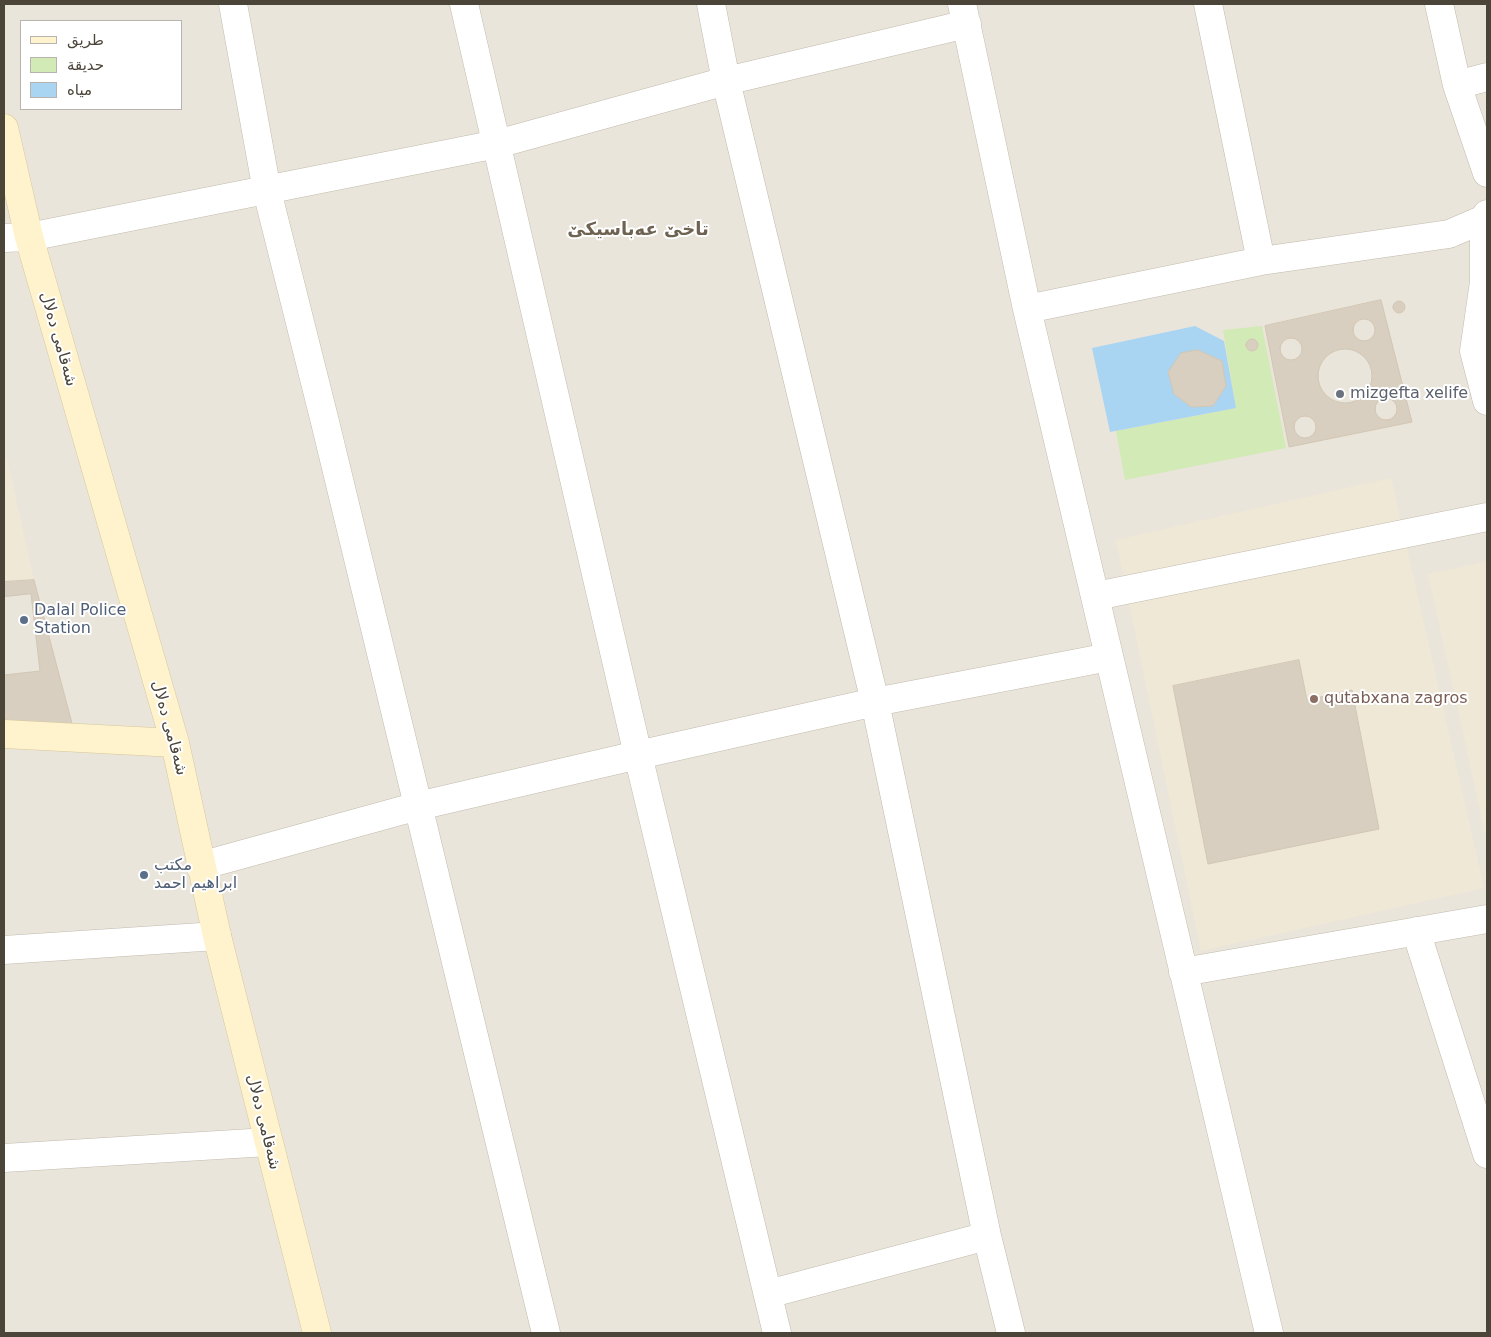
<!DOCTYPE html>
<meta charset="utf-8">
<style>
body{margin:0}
#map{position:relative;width:1491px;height:1337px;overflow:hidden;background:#f6f3ec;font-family:"DejaVu Sans","Noto Naskh Arabic",sans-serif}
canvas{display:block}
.frame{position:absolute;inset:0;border:5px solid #4b4439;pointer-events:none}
.legend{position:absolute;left:20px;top:20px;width:162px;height:90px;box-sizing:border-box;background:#fff;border:1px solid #b7b4b0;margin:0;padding:6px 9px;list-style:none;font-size:15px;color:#4b4439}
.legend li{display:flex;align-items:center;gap:10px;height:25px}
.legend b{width:25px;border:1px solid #b7b4b0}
</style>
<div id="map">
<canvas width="1491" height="1337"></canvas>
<div class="frame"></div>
<ul class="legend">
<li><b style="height:6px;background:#fff3cd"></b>طريق</li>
<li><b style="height:14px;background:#d2eab5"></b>حديقة</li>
<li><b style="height:14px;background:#a9d4f2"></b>مياه</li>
</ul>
</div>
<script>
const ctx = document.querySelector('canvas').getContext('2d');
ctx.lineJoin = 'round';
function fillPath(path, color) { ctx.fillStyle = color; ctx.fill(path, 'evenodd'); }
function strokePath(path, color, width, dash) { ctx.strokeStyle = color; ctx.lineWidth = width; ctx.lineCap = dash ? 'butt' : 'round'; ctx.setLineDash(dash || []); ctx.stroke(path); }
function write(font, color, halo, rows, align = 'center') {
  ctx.font = font + ' "DejaVu Sans","Noto Naskh Arabic",sans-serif'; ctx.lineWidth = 4; ctx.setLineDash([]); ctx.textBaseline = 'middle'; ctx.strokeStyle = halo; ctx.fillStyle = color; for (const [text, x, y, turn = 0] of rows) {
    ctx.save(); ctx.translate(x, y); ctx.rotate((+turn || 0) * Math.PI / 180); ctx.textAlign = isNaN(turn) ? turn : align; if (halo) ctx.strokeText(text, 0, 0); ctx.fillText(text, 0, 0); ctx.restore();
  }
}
fillPath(new Path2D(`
 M4,4H1487V1333H4ZM21,21H181V109H21Z`), '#eae5da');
fillPath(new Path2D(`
 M7,458L34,580L4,582V459Z
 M1391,478L1484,888L1201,951L1116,540Z
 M1487,562V842L1428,574Z`), '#efe8d6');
fillPath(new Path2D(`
 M1262,326L1286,448L1125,480L1116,431L1236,408L1223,330Z`), '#d2eab5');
fillPath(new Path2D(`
 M1195,326L1224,341L1236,408L1110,432L1092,348Z`), '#a9d4f2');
const building = new Path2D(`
 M1381,300L1412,422L1289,447L1265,326Z
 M1393 307a6 6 0 1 1 12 0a6 6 0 1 1-12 0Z
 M1353 330a11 11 0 1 1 22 0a11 11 0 1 1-22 0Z
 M1280 349a11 11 0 1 1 22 0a11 11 0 1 1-22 0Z
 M1246 345a6 6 0 1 1 12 0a6 6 0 1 1-12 0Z
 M1318 376a27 27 0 1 1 54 0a27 27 0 1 1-54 0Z
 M1198,350L1222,361L1226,386L1213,406L1191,407L1174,394L1168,372L1181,353Z
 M1375 409a11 11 0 1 1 22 0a11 11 0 1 1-22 0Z
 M1294 427a11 11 0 1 1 22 0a11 11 0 1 1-22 0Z
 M34,580L73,727L4,724V582Z
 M31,594L40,671L4,675V597Z
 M1299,660L1307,700L1352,690L1379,829L1208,864L1173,686Z`);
fillPath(building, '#d8cfc1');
strokePath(building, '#d3c7b4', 1);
const street = new Path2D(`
 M233,4L267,191L325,422L546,1333
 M464,4L638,755L777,1333
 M711,4L726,81L875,702L987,1236L1011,1333
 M962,4L1027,309L1269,1333
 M1208,4L1261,261
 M1439,4L1457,85L1487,173
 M1457,85L1487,77
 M1484,219V282L1474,351L1487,401
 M4,238L29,237L497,144L726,81L967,24
 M1027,309L1261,261L1449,234L1484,219L1487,214
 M1096,596L1487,517
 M200,866L418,806L638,755L875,702L1109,657
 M1416,931L1487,1154
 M4,950L217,936
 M1183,972L1487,919
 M4,1158L268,1142
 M768,1294L987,1236`);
const secondary = new Path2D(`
 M4,128L29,237L175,743L217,936L317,1333
 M4,734L175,743`);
strokePath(street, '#c2bbae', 29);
strokePath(secondary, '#d6c79b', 29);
strokePath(street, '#fff', 28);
strokePath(secondary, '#fff3cd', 28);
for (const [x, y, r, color] of [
 [1340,394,5,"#6b7280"],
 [24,620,5,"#5c6f8a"],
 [1314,699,5,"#8d6e63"],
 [144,875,5,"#5c6f8a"]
]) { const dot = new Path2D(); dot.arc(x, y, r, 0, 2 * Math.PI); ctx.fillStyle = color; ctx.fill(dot); strokePath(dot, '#fff', 2); }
write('16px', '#4b4439', '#fff', [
 ["شەقامی دەلال",58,339,74],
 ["شەقامی دەلال",169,728,75],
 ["شەقامی دەلال",263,1122,76]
]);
write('16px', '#5b616d', '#fff', [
 ["mizgefta xelife",1350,394]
], 'left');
write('16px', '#4e5e75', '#fff', [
 ["Dalal Police",34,611],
 ["Station",34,629],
 ["مكتب",154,866],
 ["ابراهيم احمد",154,884]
], 'left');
write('16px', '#785e54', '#fff', [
 ["qutabxana zagros",1324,699]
], 'left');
write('bold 18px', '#6e6250', '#fff', [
 ["تاخێ عه‌باسيكێ",638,230]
]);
</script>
